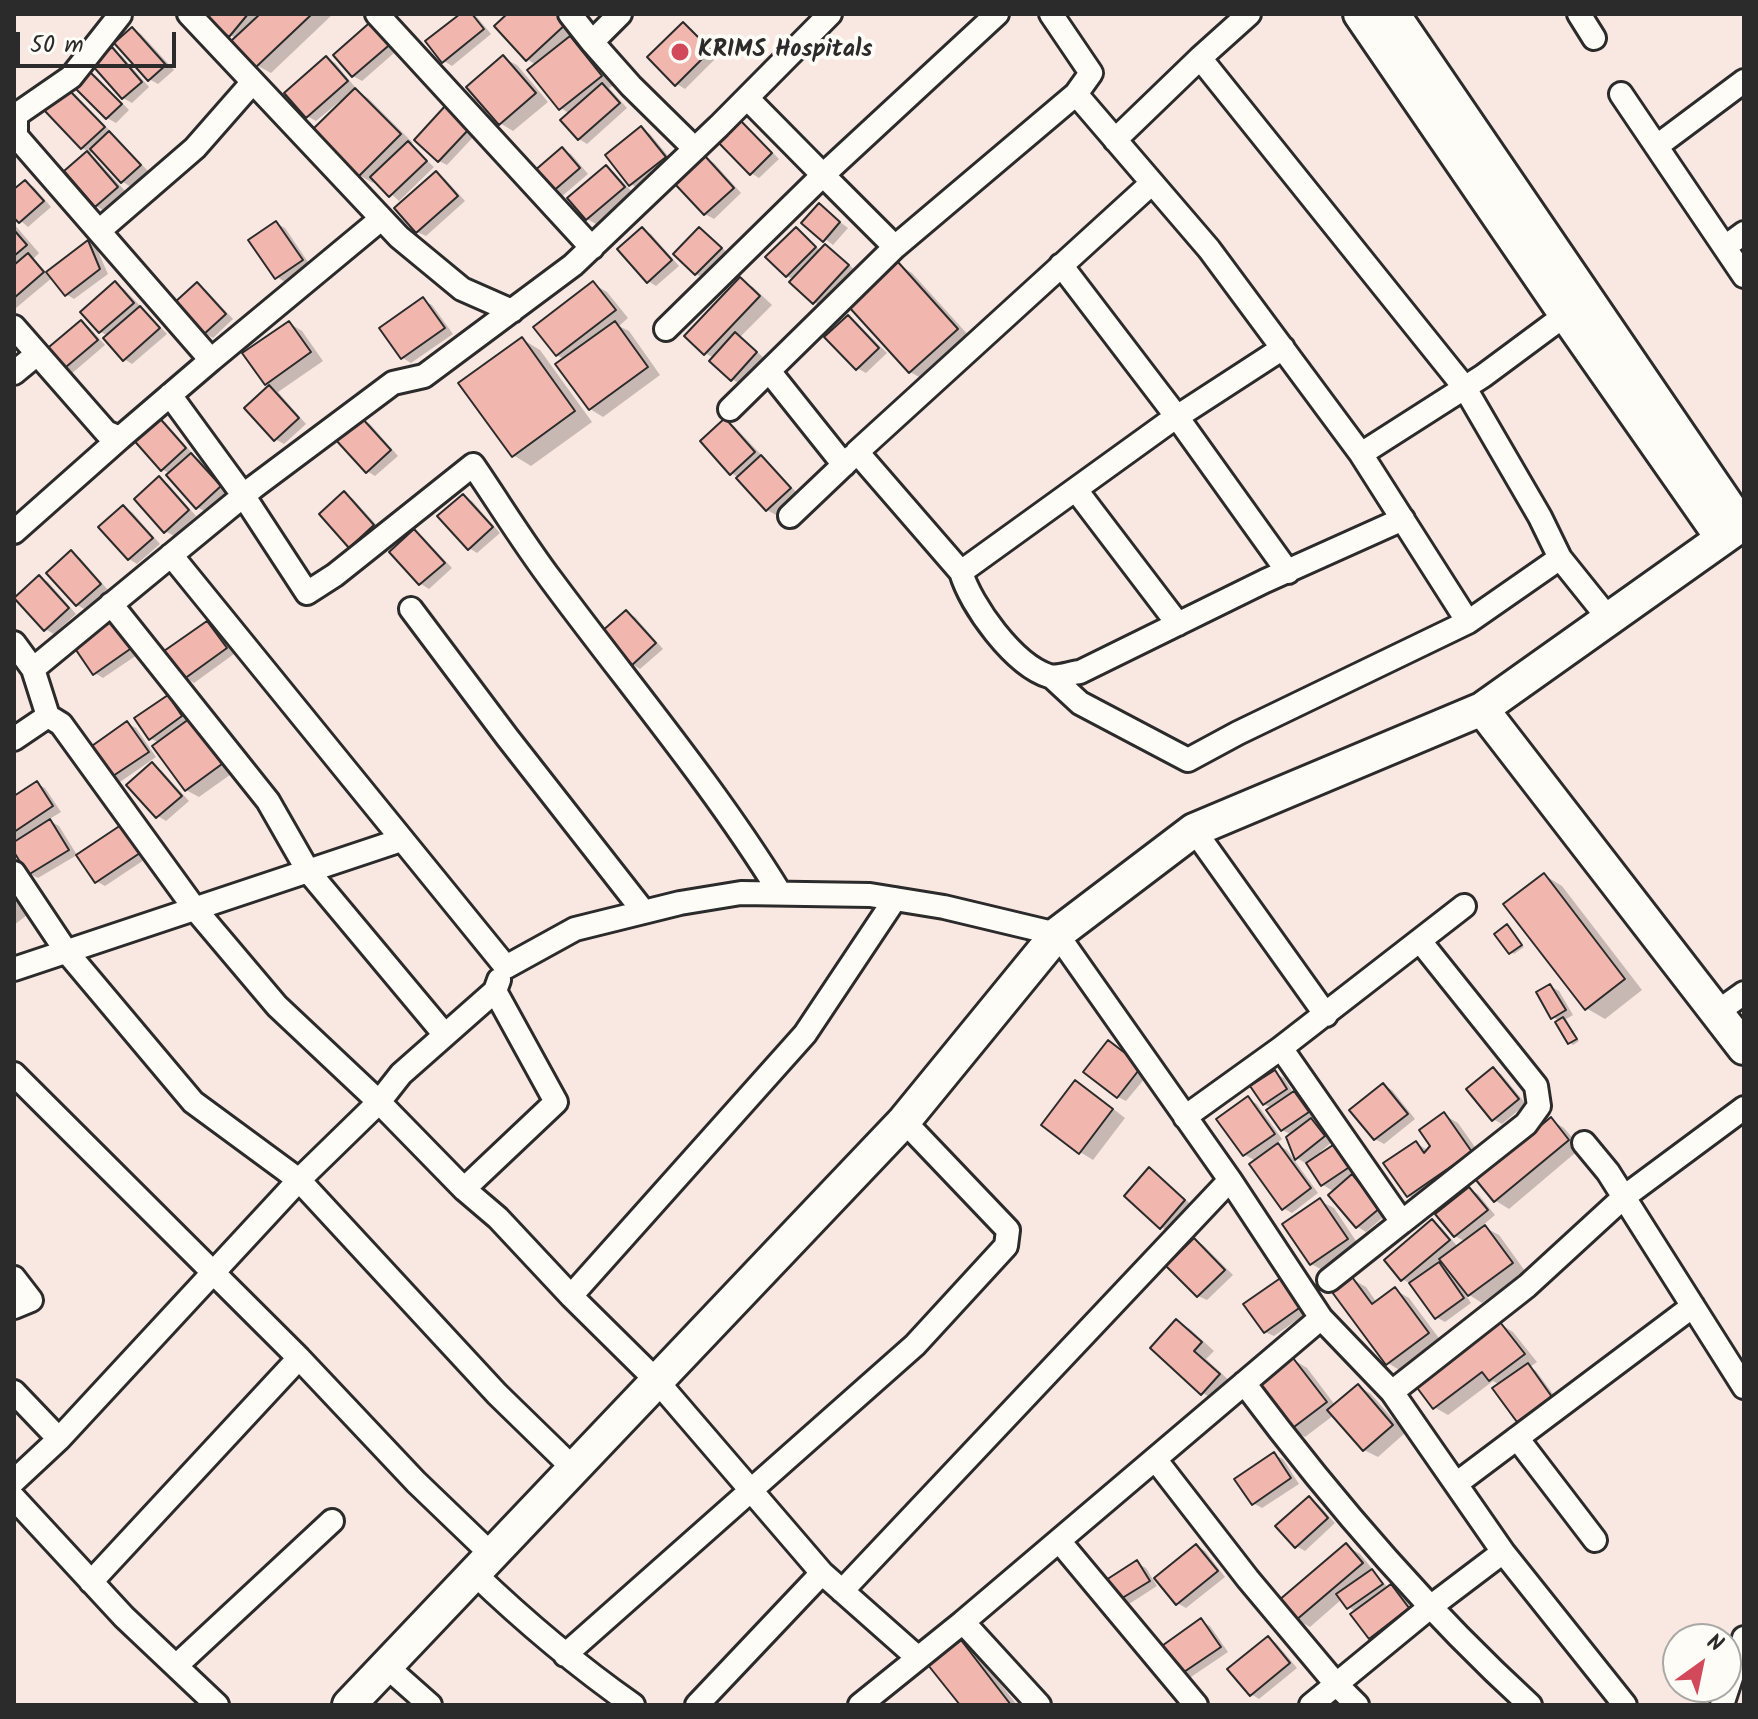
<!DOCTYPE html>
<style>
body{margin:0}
#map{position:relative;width:1758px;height:1719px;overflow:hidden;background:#f9e7e1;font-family:Kalam,sans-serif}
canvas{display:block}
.frame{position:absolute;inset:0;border:16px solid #2b2b2b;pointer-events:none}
.north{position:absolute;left:1662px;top:1623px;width:80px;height:80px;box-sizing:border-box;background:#fdfcf7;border:2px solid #a9a8a5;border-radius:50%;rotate:33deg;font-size:22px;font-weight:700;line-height:32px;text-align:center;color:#2b2b2b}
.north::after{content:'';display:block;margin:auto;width:28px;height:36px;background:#d1495b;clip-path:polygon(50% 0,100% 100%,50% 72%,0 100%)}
.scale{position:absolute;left:16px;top:32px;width:160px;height:36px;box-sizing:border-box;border:4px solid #2b2b2b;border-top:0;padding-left:10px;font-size:24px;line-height:28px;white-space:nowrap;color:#2b2b2b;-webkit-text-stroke:6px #fdfcf7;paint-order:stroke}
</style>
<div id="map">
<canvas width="1758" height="1719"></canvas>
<div class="frame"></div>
<div class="north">N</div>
<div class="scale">50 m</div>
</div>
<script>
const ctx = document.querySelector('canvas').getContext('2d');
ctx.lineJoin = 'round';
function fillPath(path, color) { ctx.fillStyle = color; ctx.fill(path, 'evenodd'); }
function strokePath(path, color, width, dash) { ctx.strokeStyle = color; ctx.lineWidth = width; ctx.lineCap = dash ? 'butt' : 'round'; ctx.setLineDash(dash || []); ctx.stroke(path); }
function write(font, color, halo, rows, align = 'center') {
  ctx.font = font + ' Kalam,sans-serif'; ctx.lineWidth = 8; ctx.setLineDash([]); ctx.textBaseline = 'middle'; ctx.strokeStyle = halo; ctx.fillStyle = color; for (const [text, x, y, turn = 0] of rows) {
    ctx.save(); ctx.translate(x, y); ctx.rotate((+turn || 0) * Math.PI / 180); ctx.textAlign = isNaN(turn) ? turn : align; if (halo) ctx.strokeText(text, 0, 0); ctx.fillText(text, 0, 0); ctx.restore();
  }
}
fillPath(new Path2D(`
 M214,14H333L271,73L258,66L236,39L210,19Z
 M463,14L476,16L491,34L452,66L444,61Z
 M510,14H564L579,32L571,39L584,46L614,85L609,88L627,108L587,144L579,139L570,114L561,108L536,65L527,59Z
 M375,21L402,46L362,81L353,76Z
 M683,24L691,29L718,56L685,89L677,84Z
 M133,29L141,34L174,70L158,84L149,79Z
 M112,50L121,55L149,87L132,103L123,98Z
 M326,58L335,63L355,87L353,89L368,98L413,143L410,145L434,167L399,201L376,180L373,183L359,175L340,101L316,121L307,116Z
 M503,58L517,65L548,102L513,131L500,123Z
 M87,72L96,76L129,110L116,123L107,118L74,84Z
 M66,89L75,94L148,171L131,187L123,182L93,150L89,155L95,158L126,192L105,211L96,206L66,171L89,152L82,148Z
 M455,112L477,133L447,165L439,161Z
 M739,121L747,126L779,159L759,178L751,173Z
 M641,129L650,134L673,162L639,189L631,184Z
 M562,150L571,154L588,174L561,197L552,192Z
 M705,158L714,163L741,193L714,219L705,214Z
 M606,167L614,172L632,192L596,224L587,219Z
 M436,174L445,179L465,201L426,236L417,232Z
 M25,182L34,187L51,207L28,227L14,215V192Z
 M819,206L848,228L833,245L804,223Z
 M276,223L285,228L310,265L285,282L277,277Z
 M14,224L39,253L33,259L48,274L88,242L96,247L108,274L74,299L66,294L53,277L16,308L14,307Z
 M642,229L651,234L679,266L656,286L648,281Z
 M700,229L729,254L705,279L696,274Z
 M796,230L821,251L825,246L834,251L856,271L823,307L814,302L794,280L787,276Z
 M899,265L912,273L970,337L923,379L910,372Z
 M740,280L753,287L772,305L740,337L764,358L740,384L732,379L714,358L705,353Z
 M115,284L124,289L167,334L132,364L124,359L108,336L101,332L83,312Z
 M593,284L607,292L628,318L619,326L629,331L660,375L603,417L590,409L565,360L557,355Z
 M197,285L206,290L233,319L213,338L204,333Z
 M423,300L432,305L453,334L411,363L403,358Z
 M848,317L856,322L887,353L866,373L857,368Z
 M81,322L89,327L105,345L70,375L61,370Z
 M289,323L302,331L323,361L278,392L306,424L284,444L275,439L247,408L271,386L266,383Z
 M522,339L540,350L592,422L531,466L513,455Z
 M157,417L165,422L193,454L191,455L200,460L228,492L206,512L197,507L170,474L162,469Z
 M361,419L370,424L398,456L375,476L367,471Z
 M726,421L734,426L798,494L776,515L767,510L738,477L731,473Z
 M160,479L168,484L196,516L174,536L165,531Z
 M345,494L353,499L382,531L359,551L350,546Z
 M463,496L472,501L500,533L477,553L469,548Z
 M123,507L132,512L160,544L137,564L129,559Z
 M415,532L423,537L452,568L429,589L421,584L392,552Z
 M71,553L80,558L108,590L86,610L77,605Z
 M40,577L48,582L76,614L54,634L45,629Z
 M626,612L635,617L663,649L640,669L632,664Z
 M114,622L140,653L103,678L95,673Z
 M207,623L215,628L234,654L194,683L186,678Z
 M168,697L176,702L190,722L202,729L234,772L199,797L186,790L159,743L150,738Z
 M128,724L136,728L156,757L120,782L112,777Z
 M152,765L161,770L189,801L166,821L158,816Z
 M37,784L45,788L61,812L48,820L59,826L77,855L38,878L30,874L14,848V844L19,841L14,838V798Z
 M121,827L147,858L105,886L96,881Z
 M1544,875L1562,886L1642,990L1605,1019L1586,1008Z
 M14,898L27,915L14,925Z
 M1510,929L1524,947L1514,954L1511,952Z
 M1550,986L1559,991L1573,1015L1566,1019L1579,1041L1573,1045L1570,1043L1560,1021L1553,1017Z
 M1109,1042L1150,1072L1126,1101L1118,1097Z
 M1493,1069L1501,1074L1526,1104L1502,1124L1493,1119Z
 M1275,1073L1284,1078L1294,1094L1303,1098L1316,1117L1311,1121L1319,1125L1332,1142L1320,1152L1322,1154L1336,1145L1359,1171L1351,1176L1360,1182L1388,1213L1366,1232L1358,1227L1330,1195L1335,1192L1323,1185L1307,1162L1305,1163L1297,1158L1292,1135L1282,1130L1272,1108L1264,1104Z
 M1383,1085L1392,1090L1415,1119L1384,1144L1375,1139Z
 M1089,1090L1125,1118L1093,1160L1080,1152Z
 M1248,1099L1257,1104L1282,1139L1276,1144L1287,1150L1318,1193L1292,1213L1283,1208L1256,1161L1245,1155L1219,1119Z
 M1444,1115L1458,1123L1484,1160L1421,1203L1408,1195L1416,1143L1429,1151Z
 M1551,1120L1564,1128L1581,1148L1509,1209L1496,1201L1479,1180Z
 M1150,1170L1193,1206L1169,1232L1161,1227Z
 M1469,1189L1478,1194L1495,1215L1482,1226L1499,1235L1525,1271L1482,1303L1463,1291L1471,1303L1445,1322L1436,1317L1411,1284L1402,1279L1432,1222L1441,1227L1458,1247L1466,1242L1455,1236L1438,1214ZM1442,1258L1452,1273L1436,1263Z
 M1320,1201L1334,1208L1360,1247L1325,1271L1311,1264Z
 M1195,1240L1203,1245L1233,1275L1207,1300L1198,1296Z
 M1282,1279L1310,1311L1274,1336L1265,1332Z
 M1352,1279L1366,1287L1377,1303L1395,1290L1409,1298L1441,1341L1401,1371L1388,1363Z
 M1177,1321L1190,1329L1214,1351L1206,1359L1232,1383L1216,1401L1203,1393L1153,1348Z
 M1500,1324L1513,1332L1537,1362L1530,1367L1536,1371L1559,1402L1526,1425L1518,1420L1500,1385L1493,1381L1448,1415L1434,1407Z
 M1294,1360L1307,1368L1335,1405L1358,1386L1371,1394L1405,1433L1378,1457L1364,1450L1334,1415L1305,1437L1292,1429Z
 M1274,1455L1283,1459L1299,1484L1262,1508L1253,1503Z
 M1309,1499L1318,1504L1335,1523L1305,1551L1296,1546Z
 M1197,1546L1205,1551L1225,1577L1186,1608L1177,1603Z
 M1346,1546L1360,1554L1388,1588L1391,1586L1399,1591L1417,1614L1379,1642L1371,1637L1357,1612L1348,1607L1342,1599L1310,1627L1296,1619Z
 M1137,1563L1146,1568L1157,1586L1129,1604L1121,1599Z
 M1201,1621L1210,1626L1228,1652L1188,1679L1180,1674Z
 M1268,1638L1276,1643L1297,1668L1259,1699L1251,1694Z
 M961,1642L974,1650L1017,1705H963Z`), '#0003');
const building = new Path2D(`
 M211,14H248L229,37L207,19Z
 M260,14H312L256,67L231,41Z
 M460,14H472L484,29L442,63L425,41Z
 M507,14H559L567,23L526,61L494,26Z
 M375,18L394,41L352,77L333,55Z
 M683,22L711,50L675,86L647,57Z
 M132,27L166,65L148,81L114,43Z
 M570,36L602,76L559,110L527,70Z
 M112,47L142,82L122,99L92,65Z
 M503,55L536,93L499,125L466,87Z
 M326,56L348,81L306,118L284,93Z
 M87,69L122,104L106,119L71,84Z
 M602,83L620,103L578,140L560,120Z
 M66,87L105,127L81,149L43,109Z
 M355,88L401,134L358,177L312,130Z
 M446,105L470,128L438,162L414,140Z
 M739,119L772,153L750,175L716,140Z
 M641,126L666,157L629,186L605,155Z
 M109,131L141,165L121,183L90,149Z
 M408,141L427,161L389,197L370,177Z
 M562,147L580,168L551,193L533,172Z
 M87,151L118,187L95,207L64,171Z
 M705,156L734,188L704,215L674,183Z
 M606,165L625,187L586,220L567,198Z
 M436,171L458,196L416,233L394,208Z
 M25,180L44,201L19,223L14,218V189Z
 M819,203L840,222L823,242L801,223Z
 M276,221L303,260L275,279L248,240Z
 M642,227L672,260L647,283L617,249Z
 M699,227L722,248L695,275L673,254Z
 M796,227L816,247L786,277L765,257Z
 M14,230L27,245L14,256Z
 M88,240L100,269L65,296L46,272Z
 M825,244L849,265L813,304L789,282Z
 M28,253L44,272L14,298V265Z
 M898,262L958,329L909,373L849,307Z
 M740,277L760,296L704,355L684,336Z
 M115,281L134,303L99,333L80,312Z
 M593,281L616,310L556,356L533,327Z
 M197,282L226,314L203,335L174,303Z
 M423,297L445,328L401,359L379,328Z
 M140,306L160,328L123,361L103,338Z
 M848,315L879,348L856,370L824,337Z
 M81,320L98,340L60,372L43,352Z
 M289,321L311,352L265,385L242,353Z
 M615,321L648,367L589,410L555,364Z
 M735,332L757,352L731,381L709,361Z
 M522,337L575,411L512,457L458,383Z
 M269,385L299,418L274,441L244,408Z
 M156,414L186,448L161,471L131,437Z
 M361,417L391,450L366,473L335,439Z
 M725,418L755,452L730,475L700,441Z
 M191,453L221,486L196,509L166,475Z
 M761,455L791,488L766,511L736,478Z
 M159,476L189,510L164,533L134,499Z
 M344,491L374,525L349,548L319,514Z
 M463,494L493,527L468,550L437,516Z
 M123,505L153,538L128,560L98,527Z
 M414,529L445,563L419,585L389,552Z
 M71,550L101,584L76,606L46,573Z
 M39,575L69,608L44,631L14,598Z
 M626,610L656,643L631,666L601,632Z
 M114,620L133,647L93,675L74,647Z
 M207,621L227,648L184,679L164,651Z
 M168,695L182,716L149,740L134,718Z
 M189,719L222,764L185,791L152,746Z
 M127,721L149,752L110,778L89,748Z
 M152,762L182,796L156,818L126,785Z
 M37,781L53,806L14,832V796Z
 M50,819L69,850L28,875L14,852V842Z
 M121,825L140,853L95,883L76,855Z
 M1544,873L1625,979L1585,1010L1503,904Z
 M1507,924L1522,945L1509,954L1494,934Z
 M1550,984L1566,1010L1551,1019L1536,992Z
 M1563,1017L1577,1039L1568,1044L1555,1022Z
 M1108,1040L1142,1066L1117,1098L1083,1072Z
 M1493,1067L1519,1099L1492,1121L1466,1089Z
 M1275,1070L1287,1089L1263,1105L1250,1086Z
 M1075,1080L1113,1109L1079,1154L1041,1125Z
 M1383,1083L1408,1114L1374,1140L1349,1110Z
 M1294,1091L1309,1112L1281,1131L1266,1110Z
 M1248,1096L1275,1134L1243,1156L1216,1119Z
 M1444,1112L1472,1152L1407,1197L1383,1163L1416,1141L1424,1153L1430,1146L1419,1130Z
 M1551,1117L1569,1140L1494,1202L1476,1180Z
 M1311,1118L1325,1136L1295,1160L1286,1137Z
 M1278,1143L1311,1188L1282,1210L1249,1164Z
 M1336,1143L1351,1166L1321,1186L1306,1163Z
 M1149,1167L1185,1200L1160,1229L1124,1196Z
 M1352,1174L1380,1208L1356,1228L1328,1195Z
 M1469,1187L1488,1210L1454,1237L1435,1214Z
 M1320,1198L1348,1239L1310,1265L1282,1224Z
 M1432,1219L1450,1240L1401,1281L1384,1260Z
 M1485,1225L1513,1263L1468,1296L1439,1259Z
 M1194,1238L1225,1270L1197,1297L1166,1266Z
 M1439,1262L1464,1298L1435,1319L1409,1283Z
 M1282,1277L1302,1306L1264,1333L1243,1304Z
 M1352,1277L1372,1304L1395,1287L1429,1333L1386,1365L1332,1292Z
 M1176,1319L1202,1342L1194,1351L1220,1374L1201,1395L1150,1348Z
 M1500,1322L1525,1354L1489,1381L1482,1372L1433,1409L1415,1385Z
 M1293,1358L1327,1402L1290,1430L1257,1386Z
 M1528,1363L1552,1397L1517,1422L1492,1388Z
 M1358,1384L1393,1425L1363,1451L1327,1410Z
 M1274,1452L1291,1478L1252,1505L1234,1479Z
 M1309,1496L1328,1518L1295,1548L1275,1526Z
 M1346,1543L1363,1563L1295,1621L1278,1601Z
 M1196,1544L1218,1571L1176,1605L1154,1578Z
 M1137,1560L1150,1581L1119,1600L1106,1580Z
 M1372,1569L1383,1584L1347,1609L1336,1594Z
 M1391,1584L1409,1608L1369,1639L1350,1614Z
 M1201,1618L1221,1647L1178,1676L1159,1648Z
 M1268,1636L1290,1663L1250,1696L1227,1669Z
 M961,1640L1011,1705H960L928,1665Z`);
fillPath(building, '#f1b6ae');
strokePath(building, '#2b2b2b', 2);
const street = new Path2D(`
 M189,14L399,237L462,289L512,311
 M377,14L592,248
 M570,14L592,42
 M620,14L592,42L631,86L695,149
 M1051,14L1091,73L1076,94L1209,249L1361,454
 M1579,14L1594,38
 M1200,58L1249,14
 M1621,94L1744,276
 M747,98L823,175L997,14
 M1115,140L1200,58L1465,388L1540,517L1560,558L1609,619
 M1657,146L1744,81
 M99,231L195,148L252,83
 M1725,247L1744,233
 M1061,265L1177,417L1288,572
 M14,327L106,432L120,438L211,360L16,136V115L71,77L120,15
 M666,329L823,175L895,247
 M1283,348L1166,424L961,572C971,606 1014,665 1049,676C1058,678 1070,673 1080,672L1265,581L1403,519
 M211,360L381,219
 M769,371L844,465
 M14,373L37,354
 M170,395L243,495L307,593L335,575L473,465C499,503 524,544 552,581C629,685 712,783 780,893
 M730,409L895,247L1076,94
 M1076,490L1178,624
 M790,516L853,456
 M14,532L120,438
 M171,555L506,967L575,929L680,903L741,893L870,895L944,907L1057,934L1230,1180L1321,1318L1392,1392L1503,1552L1625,1705
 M961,572L857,452L1152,183
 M111,604L268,801L308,871L445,1035
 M411,609L507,737L644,912
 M1468,622L1361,454L1483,376L1576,307
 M14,643L33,669L254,487L393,383L424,376L573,265L719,126L830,14
 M33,669L48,716L61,724L195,909L277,1006L379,1102L464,1189
 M1052,677L1080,703L1188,760L1238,733L1468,622L1560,558
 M14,739L48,716
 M1194,830L1326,1015
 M14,873L66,951L193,1102L299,1180L497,1394L574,1469
 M14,969L401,840
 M495,991L556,1102L464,1189L498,1218L571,1296L657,1381L822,1573L918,1658
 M1716,1013L1744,993
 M14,1074L299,1358L416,1482L492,1555
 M1185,1117L1281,1048
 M1584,1143L1608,1172L1744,1387
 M1402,1222L1526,1124L1539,1106L1536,1086L1420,941
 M14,1278L31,1300L14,1307
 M1329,1280L1402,1222L1281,1048L1464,906
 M571,1296L805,1034L895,899
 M1244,1383C1330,1498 1424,1608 1530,1705
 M14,1392L59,1439
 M1392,1392L1527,1286L1624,1197L1744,1108
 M1517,1438L1595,1540
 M1155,1459L1248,1579L1336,1684L1357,1705
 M14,1481L59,1439L299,1180L379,1102L401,1074L495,991L499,980
 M1456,1484L1693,1306
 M14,1498L124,1617L217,1705
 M1060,1542L1196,1705
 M474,1573C524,1621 576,1665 633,1705
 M91,1582L299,1358
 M842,1591L1230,1180
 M963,1622L1321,1318
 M565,1655L915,1345L1006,1246L1008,1230L904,1121
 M176,1666L332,1521
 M386,1666L430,1705
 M697,1705L822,1573
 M860,1705L963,1622L1039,1705
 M1311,1705L1429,1608L1503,1552
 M1722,1705L1744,1638`);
const secondary = new Path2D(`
 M1360,14L1566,315L1722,538
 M1393,14L1741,525
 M1482,709L1744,1048
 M349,1705L904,1121L1057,934L1194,830L1482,709L1744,523`);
strokePath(street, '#2b2b2b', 28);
strokePath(secondary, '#2b2b2b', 38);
strokePath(street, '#fdfcf7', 22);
strokePath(secondary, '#fdfcf7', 32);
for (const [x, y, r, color] of [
 [680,52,10,"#d1495b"]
]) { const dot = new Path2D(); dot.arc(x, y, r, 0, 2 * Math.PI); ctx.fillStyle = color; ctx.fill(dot); strokePath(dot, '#fdfcf7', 3); }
write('bold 24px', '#2b2b2b', '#fdfcf7', [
 ["KRIMS Hospitals",698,52]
], 'left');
</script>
